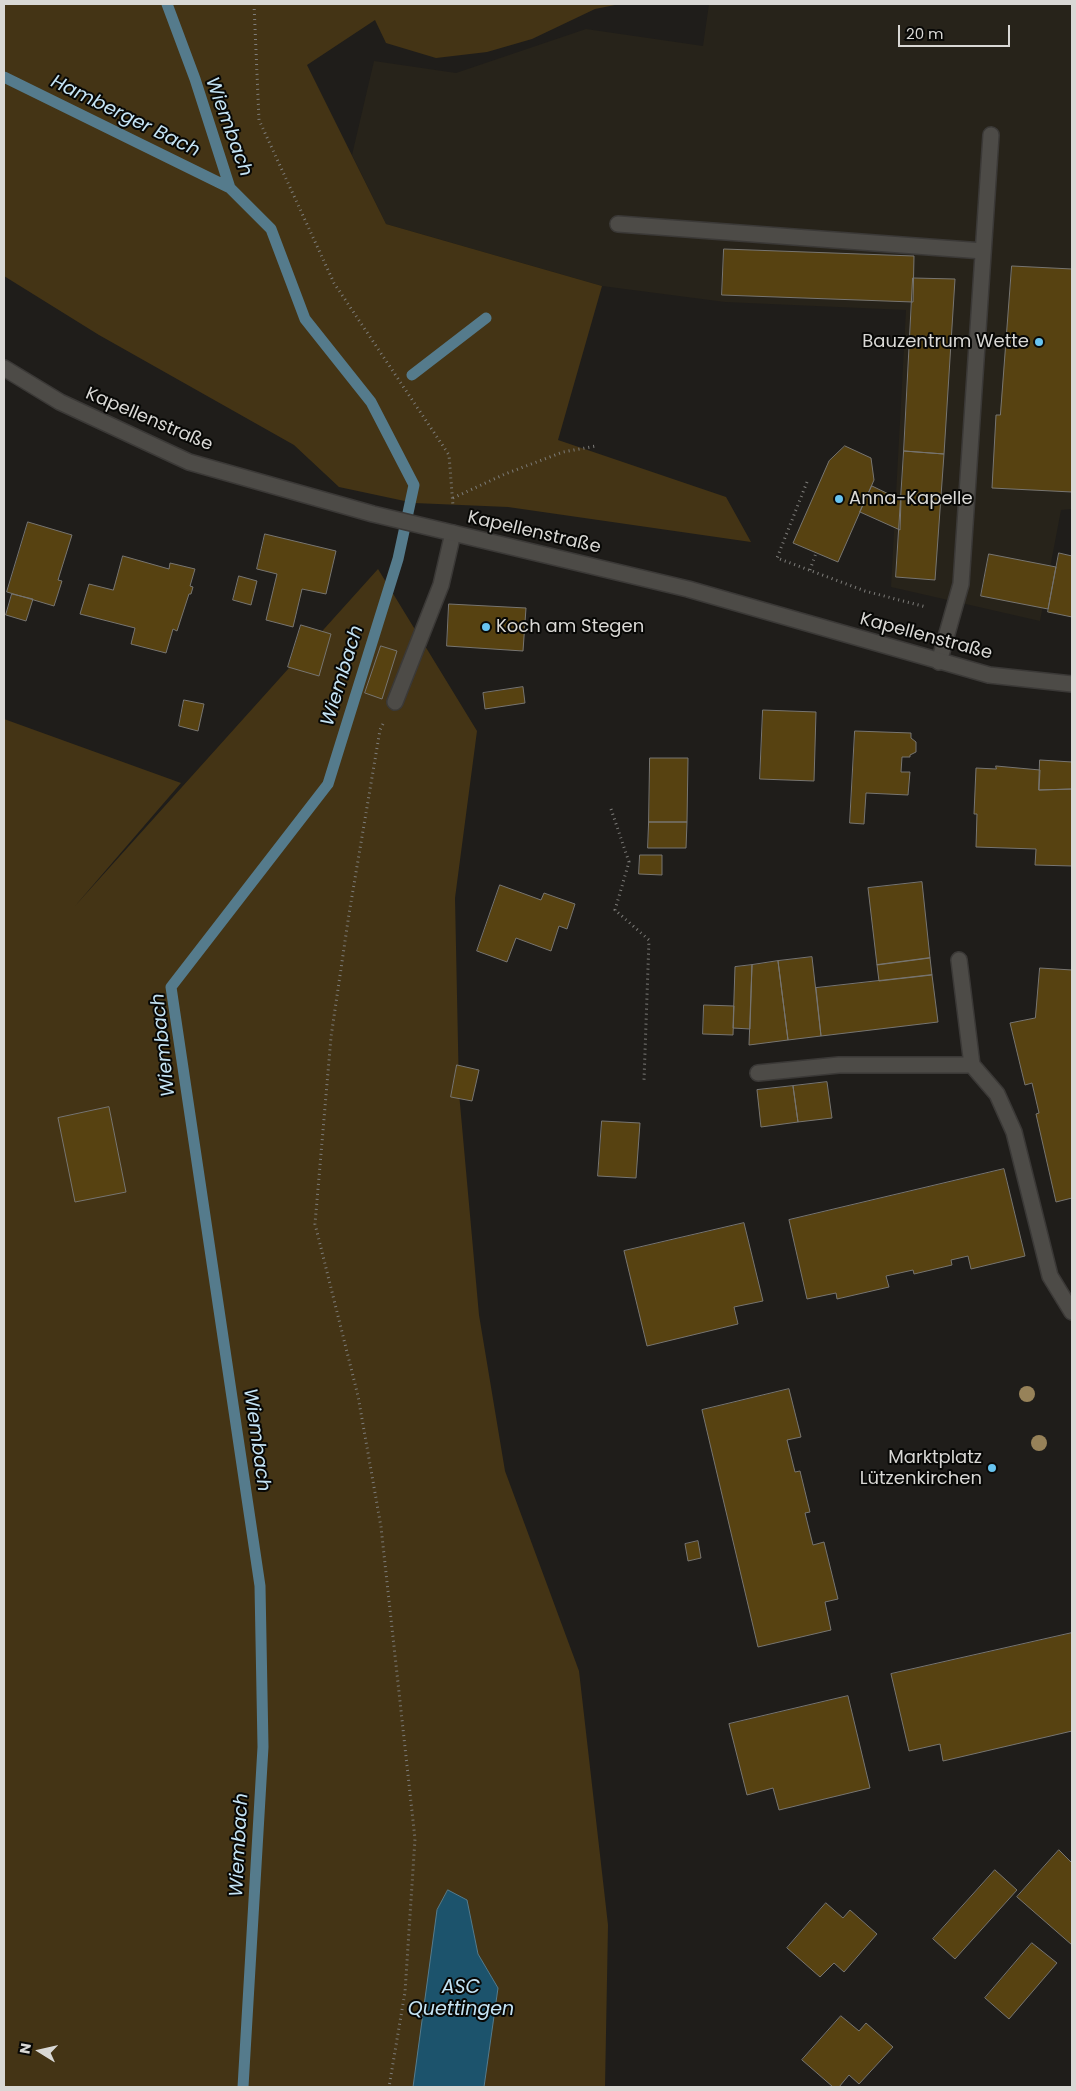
<!DOCTYPE html>
<meta charset="utf-8">
<style>
body{margin:0}
#map{position:relative;width:1076px;height:2091px;overflow:hidden;background:#1f1d1a;font-family:Poppins,sans-serif}
canvas{display:block}
.frame{position:absolute;inset:0;border:5px solid #d9d8d5;pointer-events:none}
.north{position:absolute;left:15px;top:2026px;width:50px;height:50px;-webkit-text-stroke:4px #080806;paint-order:stroke;rotate:280deg;font-size:14px;font-weight:700;line-height:20px;text-align:center;color:#d9d8d5}
.north::after{content:'';display:block;margin:auto;width:18px;height:22px;background:#d9d8d5;clip-path:polygon(50% 0,100% 100%,50% 72%,0 100%)}
.scale{position:absolute;left:898px;top:25px;width:112px;height:22px;box-sizing:border-box;border:2px solid #d9d8d5;border-top:0;padding-left:6px;font-size:15px;line-height:18px;white-space:nowrap;color:#d9d8d5;-webkit-text-stroke:4px #080806;paint-order:stroke}
</style>
<div id="map">
<canvas width="1076" height="2091"></canvas>
<div class="frame"></div>
<div class="north">N</div>
<div class="scale">20 m</div>
</div>
<script>
const ctx = document.querySelector('canvas').getContext('2d');
ctx.lineJoin = 'round';
function fillPath(path, color) { ctx.fillStyle = color; ctx.fill(path, 'evenodd'); }
function strokePath(path, color, width, dash) { ctx.strokeStyle = color; ctx.lineWidth = width; ctx.lineCap = dash ? 'butt' : 'round'; ctx.setLineDash(dash || []); ctx.stroke(path); }
function write(font, color, halo, rows, align = 'center') {
  ctx.font = font + ' Poppins,sans-serif'; ctx.lineWidth = 4; ctx.setLineDash([]); ctx.textBaseline = 'middle'; ctx.strokeStyle = halo; ctx.fillStyle = color; for (const [text, x, y, turn = 0] of rows) {
    ctx.save(); ctx.translate(x, y); ctx.rotate((+turn || 0) * Math.PI / 180); ctx.textAlign = isNaN(turn) ? turn : align; if (halo) ctx.strokeText(text, 0, 0); ctx.fillText(text, 0, 0); ctx.restore();
  }
}
fillPath(new Path2D(`
 M709,4H1072V509L1061,510L1040,621L891,587L906,310L725,302L602,286L386,224L352,155L374,61L456,73L586,29L703,46Z`), '#27231a');
fillPath(new Path2D(`
 M4,4H620L595,9L532,39L487,52L436,58L386,43L375,20L307,65L386,224L602,286L558,440L726,497L751,542L508,507L414,503L339,487L294,445L99,335L4,276Z
 M378,569L477,731L455,898L459,1093L479,1315L505,1471L579,1671L608,1925L605,2087H484L498,1988L478,1954L467,1900L416,2071L413,2087H4V719L181,783L75,906Z`), '#443415');
const water = new Path2D(`
 M448,1890L467,1900L478,1954L498,1988L484,2087H413L437,1910Z`);
fillPath(water, '#1c536c');
strokePath(water, '#557b8c', 1);
strokePath(new Path2D(`
 M167,4L195,79L230,188L271,229L305,319L371,402L414,485L398,559L328,784L171,987L260,1586L263,1747L243,2087
 M4,77L230,188
 M412,375L486,318`), '#557b8c', 11);
const building = new Path2D(`
 M724,249L914,256L913,302L722,295Z
 M1012,266L1072,269V492L992,488L996,415H1000Z
 M913,278L955,279L944,454L904,451Z
 M845,446L871,458L874,480L838,562L793,543L829,461Z
 M904,451L944,454L935,580L896,577Z
 M872,486L901,500L900,530L860,512Z
 M28,522L72,535L58,580L62,581L54,606L7,592Z
 M265,534L336,551L326,594L302,589L293,627L266,620L277,574L257,569Z
 M1059,553L1072,556V617L1048,612Z
 M989,554L1056,567L1048,609L981,596Z
 M123,556L169,569L170,563L195,569L190,586L193,587L191,594H189L177,631L173,629L166,653L131,644L135,628L80,614L89,584L113,590Z
 M239,576L257,581L251,605L233,600Z
 M12,594L33,599L26,621L6,615Z
 M449,604L526,608L523,651L447,646Z
 M301,625L331,634L319,676L288,667Z
 M381,646L397,651L382,699L365,693Z
 M523,687L525,703L485,709L483,693Z
 M184,700L204,704L198,731L179,726Z
 M763,710L816,712L814,781L760,779Z
 M855,731L911,733V738L916,742V752L910,755V757H902L901,772H910L908,795L866,793L864,824L850,823Z
 M650,758H688L687,822H649Z
 M1040,760L1072,762V789L1039,790Z
 M996,766L1040,770L1039,790L1072,789V866L1035,865L1036,849L976,847L977,814H974L976,768L996,769Z
 M649,822H687L686,848H648Z
 M640,855H662V875L639,874Z
 M922,882L930,958L877,965L868,888Z
 M500,885L541,900L544,893L575,904L567,929L559,926L551,951L516,938L507,962L477,951Z
 M812,957L821,1036L788,1040L778,961Z
 M930,958L932,975L879,981L877,965Z
 M778,961L788,1040L749,1045L752,965Z
 M752,965L750,1029L733,1028L735,967Z
 M1040,968L1072,970V1198L1056,1202L1036,1114L1039,1113L1032,1083L1025,1085L1010,1023L1035,1018Z
 M932,975L938,1022L821,1036L816,988Z
 M704,1005L734,1006L733,1035L703,1034Z
 M457,1065L479,1070L472,1101L451,1097Z
 M827,1082L832,1118L798,1122L793,1086Z
 M793,1086L798,1122L761,1127L757,1090Z
 M109,1107L126,1192L75,1202L58,1118Z
 M602,1121L640,1123L636,1178L598,1176Z
 M1004,1169L1025,1256L971,1269L968,1256L951,1260L952,1265L914,1274L913,1270L886,1276L889,1287L837,1299L836,1293L807,1299L789,1220Z
 M744,1223L763,1301L734,1307L738,1324L647,1346L624,1251Z
 M789,1389L801,1437L787,1440L795,1472L800,1471L810,1512L805,1513L813,1545L824,1542L838,1599L825,1602L831,1630L758,1647L702,1410Z
 M698,1541L701,1558L688,1561L685,1544Z
 M1072,1633V1731L943,1761L940,1744L909,1751L891,1674Z
 M848,1696L870,1788L779,1810L773,1788L747,1795L729,1724Z
 M1059,1850L1072,1863V1945L1017,1897Z
 M995,1870L1017,1890L955,1959L933,1939Z
 M826,1903L843,1918L850,1910L877,1934L844,1972L834,1963L820,1977L787,1948Z
 M1032,1943L1057,1963L1009,2019L985,1998Z
 M841,2016L859,2031L866,2023L893,2047L859,2084L849,2075L839,2087H833L802,2060Z`);
fillPath(building, '#574211');
strokePath(building, '#777571', 1);
const lane = new Path2D(`
 M618,224L983,251
 M939,662L961,584L991,135
 M395,702L441,585L453,533
 M959,960L972,1065L997,1094L1014,1132L1050,1276L1072,1312
 M758,1073L839,1065H972`);
const secondary = new Path2D(`
 M4,368L60,402L189,462L373,514L688,589L989,675L1072,684`);
strokePath(lane, '#3b3937', 18);
strokePath(secondary, '#3b3937', 18);
strokePath(new Path2D(`
 M254,4L259,120L334,283L449,455L453,506
 M807,482L777,558L865,591L926,607
 M453,498L505,474L563,452L596,446
 M810,570L816,553
 M383,724L380,730L349,914L331,1037L315,1224L358,1396L381,1527L415,1839L405,1992L389,2087
 M611,809L629,862L615,910L649,940L644,1080`), '#7d7c79', 3, [1, 4]);
strokePath(lane, '#4d4b47', 15);
strokePath(secondary, '#4d4b47', 15);
ctx.fillStyle = '#978259';
for (const [x, y] of [
 [1027,1394],
 [1039,1443]
]) { ctx.beginPath(); ctx.arc(x, y, 8, 0, 2 * Math.PI); ctx.fill(); }
for (const [x, y, r, color] of [
 [1039,342,5,"#68c4f0"],
 [839,499,5,"#68c4f0"],
 [486,627,5,"#68c4f0"],
 [992,1468,5,"#68c4f0"]
]) { const dot = new Path2D(); dot.arc(x, y, r, 0, 2 * Math.PI); ctx.fillStyle = color; ctx.fill(dot); strokePath(dot, '#080806', 2); }
write('18px', '#d9d8d5', '#080806', [
 ["Bauzentrum Wette",1029,342],
 ["Anna-Kapelle",849,499,"left"],
 ["Koch am Stegen",496,627,"left"],
 ["Marktplatz",982,1458],
 ["Lützenkirchen",982,1479]
], 'right');
write('18px', '#d9d8d5', '#080806', [
 ["Kapellenstraße",149,420,23],
 ["Kapellenstraße",534,533,13],
 ["Kapellenstraße",926,637,15]
]);
write('italic 19px', '#c5e4f5', '#080806', [
 ["Hamberger Bach",125,117,26],
 ["Wiembach",228,127,70],
 ["Wiembach",343,676,-73],
 ["Wiembach",164,1045,-96],
 ["Wiembach",256,1440,82],
 ["Wiembach",240,1845,-87],
 ["ASC",461,1988],
 ["Quettingen",461,2010]
]);
</script>
